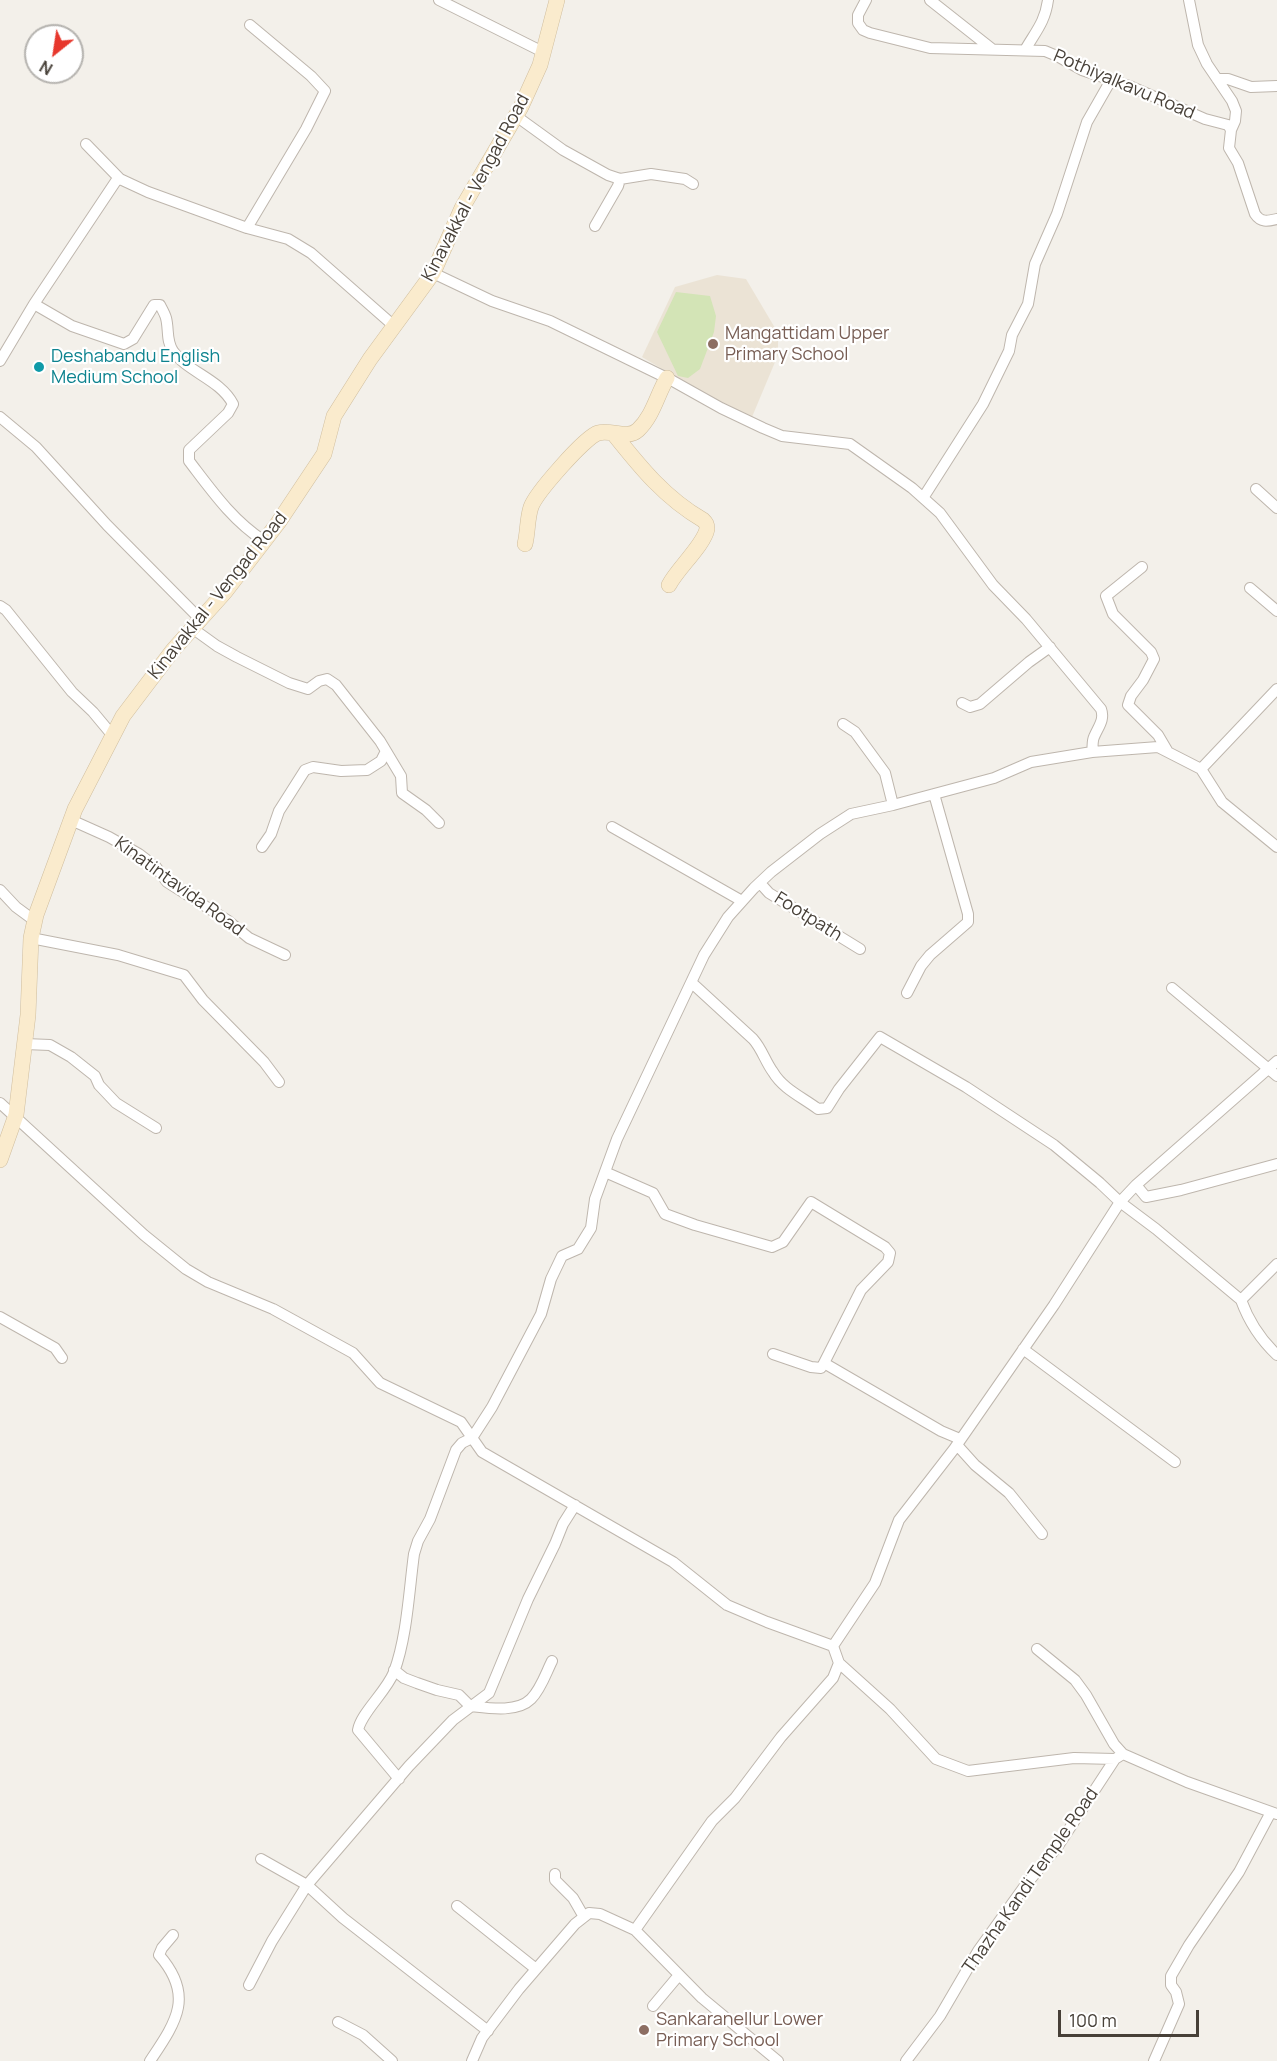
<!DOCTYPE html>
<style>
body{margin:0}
#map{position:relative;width:1277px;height:2061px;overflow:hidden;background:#f3f0ea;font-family:Manrope,sans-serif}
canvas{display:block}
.north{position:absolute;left:24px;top:24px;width:60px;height:60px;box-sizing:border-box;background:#fff;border:2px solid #b5b3af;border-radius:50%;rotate:210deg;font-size:16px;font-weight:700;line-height:24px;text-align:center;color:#474038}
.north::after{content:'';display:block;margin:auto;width:21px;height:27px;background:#e7382d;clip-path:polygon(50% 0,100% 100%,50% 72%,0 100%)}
.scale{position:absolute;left:1058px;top:2010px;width:141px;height:27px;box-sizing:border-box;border:3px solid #474038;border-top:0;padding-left:8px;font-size:18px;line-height:21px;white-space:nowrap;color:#474038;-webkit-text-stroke:4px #fff;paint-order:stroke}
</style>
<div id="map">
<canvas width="1277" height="2061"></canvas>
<div class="north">N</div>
<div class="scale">100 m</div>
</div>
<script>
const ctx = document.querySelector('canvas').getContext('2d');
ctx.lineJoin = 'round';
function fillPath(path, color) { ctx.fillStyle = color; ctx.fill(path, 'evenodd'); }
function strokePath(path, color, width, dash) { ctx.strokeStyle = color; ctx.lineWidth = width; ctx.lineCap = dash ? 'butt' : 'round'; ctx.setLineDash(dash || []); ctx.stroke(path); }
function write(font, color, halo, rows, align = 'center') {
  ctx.font = font + ' Manrope,sans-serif'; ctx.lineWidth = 4.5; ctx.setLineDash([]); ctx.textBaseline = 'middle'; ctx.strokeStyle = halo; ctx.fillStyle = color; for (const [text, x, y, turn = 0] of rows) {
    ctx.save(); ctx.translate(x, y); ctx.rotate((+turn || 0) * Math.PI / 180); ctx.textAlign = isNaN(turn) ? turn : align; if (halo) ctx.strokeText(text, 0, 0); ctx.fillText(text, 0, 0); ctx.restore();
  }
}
fillPath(new Path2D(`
 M717,275L746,279L778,333V355L752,417L706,395L642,357L675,287Z`), '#ebe3d5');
fillPath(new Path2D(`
 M676,292L710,296L716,316L714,332L700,369L688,378L678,376L657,332Z`), '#d3e4b6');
const street = new Path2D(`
 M439,0L543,52
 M866,0L858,15V23L863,30L870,33L930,48L1045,51L1057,56L1082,70L1132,87L1205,119L1228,125L1231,130
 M930,0L992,49
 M1189,0L1198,45L1207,64L1232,101L1236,111L1235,121L1231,130L1229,148L1238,163L1255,214C1261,223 1268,221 1277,219
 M1025,50C1036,31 1045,22 1048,0
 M1217,79H1228L1251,87L1277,86
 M516,116L563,150L608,175L620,179L651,174L685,179L693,184
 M86,144L120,179
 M595,226L618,186L620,179
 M247,228L306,129L325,91L311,76L250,25
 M433,273L492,301L550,321L671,380L721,408L763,428L782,436L850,444L912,488L940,513L993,585L1026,619L1101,709C1105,720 1098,727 1094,737C1092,741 1093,747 1092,752
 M34,304L72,326L124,344L133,339L154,305H160C162,309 165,314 166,318C169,329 166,341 173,351C187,372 220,379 233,404L228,413L189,450V461C212,491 232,520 264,541
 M0,361L34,304L116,181L120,179L148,192L247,228L288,239L311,253L394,326
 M0,417L36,447L107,525L200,619
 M1256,489L1277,508
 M923,498L983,404L1009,351L1012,335L1028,304L1035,264L1057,214L1087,122L1111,80
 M1142,567L1106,596L1113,614L1151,652L1154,659L1143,680L1131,696L1128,705L1158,735L1168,752
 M1250,588L1277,611
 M0,606L6,610L72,692L93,712L113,736
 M192,628L217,646L237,657L289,683L308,689L319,681L327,679L336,685L380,741L386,751L381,761L367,770L341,771L313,767L305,770L279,811L271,834L262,847
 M962,703L970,707L980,704L1029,662L1050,647
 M843,724L855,732L885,773L893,805
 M386,751L401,776L402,793L426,810L439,823
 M1201,769L1277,689
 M71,820L109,837L139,854L156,867L167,882L227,920L249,938L285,955
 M612,827L742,901
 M760,883L769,893L860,949
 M0,890L16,907L35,921
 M31,938L118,955L184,975L203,1000L264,1062L279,1082
 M692,983L753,1039C762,1049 765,1061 773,1072C783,1089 802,1097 818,1109L827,1108L839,1089L880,1037L966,1087L1054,1145L1100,1183L1120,1202L1156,1229L1241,1300C1249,1322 1260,1339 1277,1355
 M1172,988L1277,1076
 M907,993L921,966L930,955L968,922V914L934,794
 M25,1044L50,1045L71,1057L95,1076L99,1085L116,1103L156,1128
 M0,1103L144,1235L186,1269L208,1282L273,1309L353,1353L380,1383L461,1422L482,1452L673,1562L727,1605L767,1622L833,1646L875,1583L899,1520L954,1449L1054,1305L1120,1202L1136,1185L1277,1061
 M605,1172L653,1193L665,1214L695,1225L772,1247L783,1242L811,1202L885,1247L890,1253L888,1262L861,1290L824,1363
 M1136,1185L1146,1197L1181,1190L1277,1164
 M1241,1300L1277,1264
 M0,1317L55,1348L62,1358
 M1023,1349L1175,1462
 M773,1354L811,1367L821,1368L824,1363L941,1431L960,1439
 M957,1445L975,1465L1009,1493L1042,1534
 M1037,1649L1075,1680L1086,1695L1114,1744L1123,1754L1187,1782L1277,1814
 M839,1663L890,1709L936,1759L968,1771L1074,1758L1115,1759L1123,1754
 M394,1670L404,1678L417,1683L437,1690L459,1695L470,1706C488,1708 517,1713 531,1699C541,1689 546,1673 552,1661
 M399,1779L358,1730C361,1713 386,1692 394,1672C407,1637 409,1591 414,1554L418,1541L430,1519L456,1450L462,1443L472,1438L492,1407L541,1314L551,1279L562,1256L578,1249L591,1228L595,1199L617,1139L704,955L728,917L754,888L771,872L820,834L851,814L893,805L994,778L1031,762L1092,752L1158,747L1201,769L1222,802L1277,847
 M555,1874V1880L573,1898L584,1917
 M457,1906L536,1969
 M249,1985L272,1941L307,1885L261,1859
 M653,2006L679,1975
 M338,2022L363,2035L392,2061
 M488,2031L343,1918L307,1885L409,1766L453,1720L489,1693L528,1599L555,1544L563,1524L575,1505
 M150,2061C176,2022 195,1996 159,1955L162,1948L173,1935
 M472,2061L482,2038L519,1989L575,1924L589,1913L600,1914L635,1930
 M778,2061L702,1998L635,1930L712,1821L735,1798L781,1737L833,1678L839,1663L833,1646
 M906,2061L940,2016L978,1951L1024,1887L1058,1846L1115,1759
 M1154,2061L1179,2004L1176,1992L1171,1985V1976L1189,1945L1239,1872L1271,1812`);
const secondary = new Path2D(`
 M613,433C640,467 665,498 703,520C706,523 707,524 707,529C704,545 677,569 669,585
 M525,544C528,532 527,519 531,507C536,493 585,437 598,433C611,429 627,440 638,430C653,416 657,395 667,378
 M0,1160L16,1115L28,1015L31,938L36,915L75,809L123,716L173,650L225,592L278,523L324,454L334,416L370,359L433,273L462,208L521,107L540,65L557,0`);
strokePath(street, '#beb6ad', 12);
strokePath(secondary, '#cfbd9d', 16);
strokePath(street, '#fff', 10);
strokePath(secondary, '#faebcd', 15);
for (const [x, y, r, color] of [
 [713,344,6,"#8d6e63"],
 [39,367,6,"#0f9aa8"],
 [644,2030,6,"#8d6e63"]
]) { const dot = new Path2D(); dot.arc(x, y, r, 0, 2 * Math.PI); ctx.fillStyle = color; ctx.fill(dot); strokePath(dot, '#fff', 2); }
write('18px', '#474038', '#fff', [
 ["Pothiyalkavu Road",1124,85,23],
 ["Kinavakkal - Vengad Road",476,188,-62],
 ["Kinavakkal - Vengad Road",218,596,-51],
 ["Kinatintavida Road",179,887,36],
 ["Footpath",808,917,32],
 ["Thazha Kandi Temple Road",1031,1881,-55]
]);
write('18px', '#785e54', '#fff', [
 ["Mangattidam Upper",725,334],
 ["Primary School",725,355],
 ["Sankaranellur Lower",656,2020],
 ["Primary School",656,2041]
], 'left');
write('18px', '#0d838f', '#fff', [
 ["Deshabandu English",51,357],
 ["Medium School",51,378]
], 'left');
</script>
